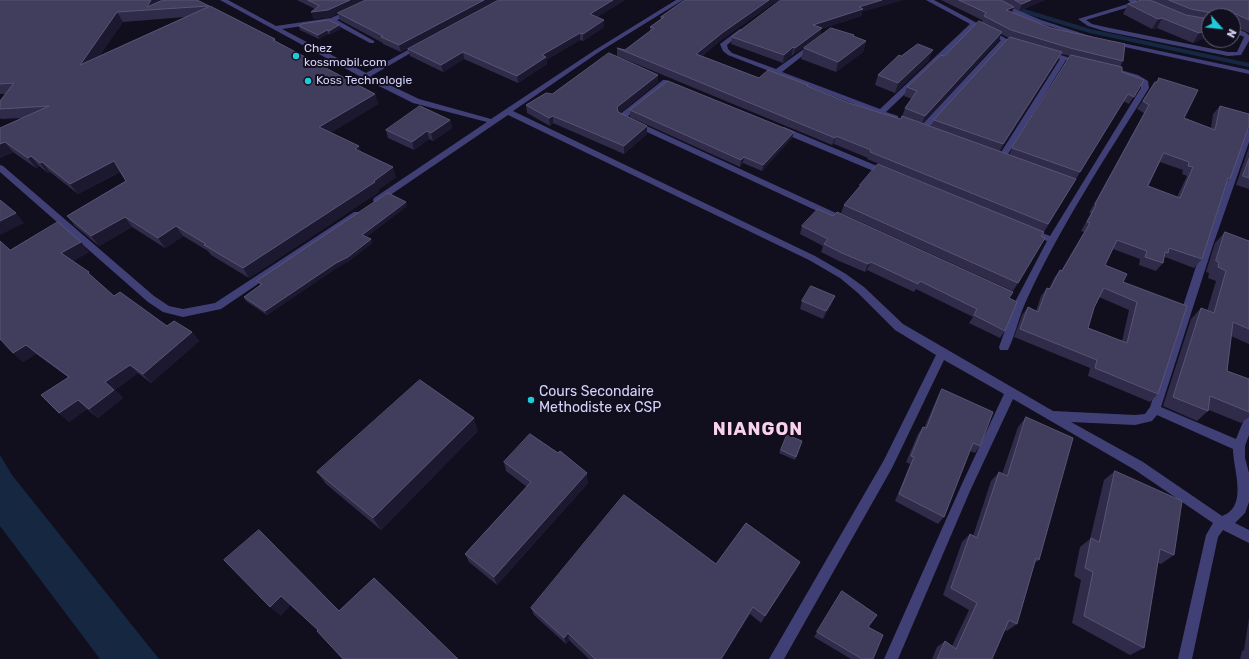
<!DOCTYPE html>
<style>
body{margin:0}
#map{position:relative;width:1249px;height:659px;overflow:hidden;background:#110f1e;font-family:Rubik,sans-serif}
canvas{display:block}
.north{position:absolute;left:1201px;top:8px;width:40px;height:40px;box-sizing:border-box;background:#110f1e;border:1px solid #5f5d76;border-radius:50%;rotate:117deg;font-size:11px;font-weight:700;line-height:16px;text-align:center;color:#d5d2f9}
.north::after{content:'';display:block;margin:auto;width:14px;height:18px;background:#1ecbd8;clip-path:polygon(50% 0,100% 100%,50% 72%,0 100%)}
</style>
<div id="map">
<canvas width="1249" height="659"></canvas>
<div class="north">N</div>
</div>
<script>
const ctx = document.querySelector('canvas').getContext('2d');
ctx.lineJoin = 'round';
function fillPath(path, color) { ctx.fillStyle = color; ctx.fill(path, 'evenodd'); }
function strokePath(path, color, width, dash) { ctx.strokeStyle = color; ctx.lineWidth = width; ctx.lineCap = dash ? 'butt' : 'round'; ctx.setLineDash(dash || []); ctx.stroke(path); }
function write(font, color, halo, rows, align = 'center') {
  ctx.font = font + ' Rubik,sans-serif'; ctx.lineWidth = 4; ctx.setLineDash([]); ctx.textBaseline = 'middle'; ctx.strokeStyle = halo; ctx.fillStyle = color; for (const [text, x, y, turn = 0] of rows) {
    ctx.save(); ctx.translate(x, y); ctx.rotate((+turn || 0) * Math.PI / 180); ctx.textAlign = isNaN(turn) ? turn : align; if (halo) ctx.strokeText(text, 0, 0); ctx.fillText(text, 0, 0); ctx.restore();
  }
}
fillPath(new Path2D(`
 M0,455L12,475L159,659H100L0,526Z`), '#152741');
strokePath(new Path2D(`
 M1014,8L1090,31L1249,65`), '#152741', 4);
fillPath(new Path2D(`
 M220,0H228L276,26L331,18L371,0H379L350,15L337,20L374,41V43H370L331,22L282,29L366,73L417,45H421V47L371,76L419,99L491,119L595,50L676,0H683L599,52L513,111L815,256L846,274L864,287L903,324L1053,411L1135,415L1145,414L1150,407L1203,245L1245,131L1249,129V142L1213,245L1161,407L1236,439L1245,417L1249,415V435L1245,446V458L1249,473V502L1245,513L1235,523L1249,530V543L1223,530L1218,537L1192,659H1178L1206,535L1213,523L1135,470L1013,399L970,491L898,659H884L961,486L1004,394L944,360L892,468L784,659H769L884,460L936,355L895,330L858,293L840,278L809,260L508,115L380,202H374L373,200L374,198L487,122L413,103L363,78ZM1157,415L1233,449C1233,469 1249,507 1222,516L1143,462L1071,422L1135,425L1152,421Z
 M926,0H934L1007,39L1022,44L1019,46L1006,42L926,131H920V127L1001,40L975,27L886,112L898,116V120H895L728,55L723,51L720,44L740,29H744V31L727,45L728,49L732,53L776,69L811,44H815V46L782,72L880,109L970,24Z
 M986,0H994L1041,20L1093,37L1090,39L1036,22L999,7Z
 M1128,0H1136L1150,8L1147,10L1136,5L1086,20L1092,24L1105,27L1228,52H1237L1244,37L1233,32V28L1245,32L1249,35V41L1241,55L1228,56L1104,31L1088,26L1078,19L1131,3Z
 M1113,41L1249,70V74L1111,44L1110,43Z
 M1048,51L1083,62L1080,64L1066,60L1005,159H999L998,157L1060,59L1046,54V52Z
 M1117,69L1138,75L1148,81L1149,88C1106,157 1061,225 1027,299C1019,315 1016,334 1008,350H1000L999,347L1016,300L1047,241L1026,233L1025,231L1029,228L1050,236L1141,88V84L1134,77L1115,72L1114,71Z
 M663,80H666L670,82L627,117L849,219L850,221L849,223H843L619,119V115Z
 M778,127H784L889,171L890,173L889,175H883L778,131Z
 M0,165L3,166L154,296L169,306L183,309L215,303L354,212H360L361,214L221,309L183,317L163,312L148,302L0,172Z`), '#414076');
fillPath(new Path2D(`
 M0,0H161L160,1L197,0L275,39L276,42L375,94L378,104L330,133L361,152L396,177L378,190L379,192L249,278L211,255L208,251L183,236L165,248L132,227L99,246L75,226L67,216L126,181L120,172L78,194L50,172L48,173L39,166L36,168L13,152L0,158V128L22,118L1,119L0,118V101L5,94H0ZM185,17L99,56L123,22Z
 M297,0H498L401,52L383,44V43L340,20L338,13L345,10L331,17L313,19L315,9Z
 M499,0H625L597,17L604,27L583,41L580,40L546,60L547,64L518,83L464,59L443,72L410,56L408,49Z
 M685,0H780L775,2L721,40L702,56L759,78L808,85V86L849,103L897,118L901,119L905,108L912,99L904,96L907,87L944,56L982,22V20L941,0H1045L1019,11L1014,8L1012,13L1123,61L1120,67L1122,72L1144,80L1129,104L1123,101L1044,232L1018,283L1013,291L841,213L844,205L859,188L860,185L969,201L867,159L868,158L834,144L832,145L617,56V48L625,50L650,32V27L661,19V17ZM1001,34L1009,38L934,120L931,126L923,123L999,40ZM1061,54L1070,56L1012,148L1009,155L1000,151L1058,60Z
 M1140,0H1249V33L1233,26V16H1209V36L1193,43L1157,28L1152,29L1123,14L1128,4L1141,0Z
 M862,12L861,16L821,29L820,36L793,55H792L783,63L731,44L732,37Z
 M299,26L341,29L330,34H328L319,39L300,30Z
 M854,35L853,36L866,41L863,52L836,72L801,59L804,48Z
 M901,56L929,60L895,93L875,85L878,75Z
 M1159,78L1184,118L1211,128L1213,114L1220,106L1249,114V128H1248L1230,179L1227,182L1202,259L1194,268L1165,257L1163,259V263L1156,271L1139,265L1140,259L1113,249L1105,265L1123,282L1187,306L1158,394L1150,402L1088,376L1090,368L1014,337L1022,315L1028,307L1036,311L1041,296L1047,288L1049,289L1054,278L1060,270L1061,271L1084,232L1081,231L1091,213H1089L1144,113L1137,109L1155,82H1157ZM1160,162L1183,170L1182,174L1187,176L1177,197L1148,186ZM1099,297L1129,310L1122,341L1088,328L1094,308Z
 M658,82L620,113L647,126V134L624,154L553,123L550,126L527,113L526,105L552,94Z
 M630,110L792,138L762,171L743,163L740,167L630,117Z
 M450,120L452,128L433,141L429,139L414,150L388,138L386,130Z
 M1249,147V189L1236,185Z
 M407,206L366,237L371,239L372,243L349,261L338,267L267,315L246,301L244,297L260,285L257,281Z
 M802,226L1009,298L1005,331L1000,338L969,323L973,317L916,289L914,292L867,270L865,272L839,261L821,252L823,246L800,234Z
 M1225,232L1249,241V344L1231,336L1227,371L1249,379V417L1241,423L1209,410L1208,411L1197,421L1163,406L1191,319L1201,308L1207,311L1216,281L1208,278L1209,273L1206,272L1215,243Z
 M10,250L89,252L73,261L114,296L167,326L192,332L199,341L151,383L138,373L115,390L123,398L98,418L87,409L69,422L59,413L68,377L36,354L23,362L13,353Z
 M802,301L832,304L823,319L800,309Z
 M942,389L980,446L975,453L970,451L944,517L938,524L895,501L910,464L906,462L918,434L923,427L924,428L938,396Z
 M1026,417L1039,560L1034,563L1017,624L1007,631L1005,630L992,659H932L937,647L945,641L952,646L969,610L943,595L962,542L970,534L973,536L991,481L999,472L1002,474L1018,427Z
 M478,431L381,530L326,484L317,472Z
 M787,435L802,441L795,460L779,453Z
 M504,462L588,483L497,585L469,562L465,554L527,487L506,471Z
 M1115,471L1174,555L1161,564L1158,563L1144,648L1130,655L1072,623L1081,580L1074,576L1080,547L1090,539L1104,480Z
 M800,562L796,570L761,623L750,614L722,659H589L569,640L566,644L534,615L531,608L716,564Z
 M842,591L868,627L873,659H851L814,637Z
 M1249,618V659H1240L1242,651L1244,650Z`), '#2f2b49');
fillPath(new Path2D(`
 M151,0H161L156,10L147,7Z
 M350,0H367L331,17L313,19L311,12Z
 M484,0H498L401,52L399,45Z
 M613,0H625L591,21L590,14Z
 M769,0H780L775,2L721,40L695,61L696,54L722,33Z
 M882,0H904L862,12L861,16L821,29L820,36L793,55L795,48L813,25L859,7Z
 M1031,0H1045L1019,11L1022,4Z
 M1014,7L1011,14L1006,10Z
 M117,12L123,22L86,75L80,65Z
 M1162,18L1157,28L1152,29L1158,19Z
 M604,20V27L583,41V34Z
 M339,25L341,29L330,34L329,31Z
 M1209,29V36L1193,43L1199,33Z
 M327,30L328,34L319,39L318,35Z
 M1002,32L999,40L922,124L925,116Z
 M580,33V40L546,60L547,64L518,83L517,76L542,55Z
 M866,41L863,52L836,72L838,62Z
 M793,47L792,55L783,63L784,55Z
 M933,50L929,60L895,93L898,83Z
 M463,52L464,59L443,72L441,65Z
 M1062,52L1058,60L999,152L1003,144Z
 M658,75V82L618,115L617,107Z
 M375,94L378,104L323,137L319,127Z
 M553,116V123L550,126L549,118Z
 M450,120L452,128L433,141L431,133Z
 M647,126V134L624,154V146Z
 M427,131L429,139L414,150L412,142Z
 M794,132L792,138L762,171L763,165Z
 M836,136L834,144L832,145L835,138Z
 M5,142L13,152L0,158V144Z
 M359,146L363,156L355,149Z
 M31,156L39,166L36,168L28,158Z
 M744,157L743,163L740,167L741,160Z
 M114,161L121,171L78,194L70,184Z
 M42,162L50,172L48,173L40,163Z
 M393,167L396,177L378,190L379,192L249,278L243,268L374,181Z
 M406,202L407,206L364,239L362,235Z
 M16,213L24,223L0,235V221Z
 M125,217L132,227L99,246L91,236Z
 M176,226L183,236L165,248L158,238Z
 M371,239L372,243L349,261L338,267L267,315L265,311Z
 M81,242L89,252L70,263L61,253Z
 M871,262L867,270L865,272L868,264Z
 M89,272L97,281L88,273Z
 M835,296L832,304L823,319L826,311Z
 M192,332L199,341L151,383L143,374Z
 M26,345L36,354L23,362L13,353Z
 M130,365L138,373L115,390L123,398L98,418L89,409L105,382Z
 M78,400L87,409L69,422L59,413Z
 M474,418L478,431L381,530L373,518Z
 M587,473L588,483L497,585L494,577Z
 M800,562L796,570L761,623L765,616Z
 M281,596L291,605L281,616L270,607Z
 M753,607L750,614L722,659H721Z
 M568,633L569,640L566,644L564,638Z`), '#1c1830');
const building = new Path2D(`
 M0,0H151L147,7L163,0H197L209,6L117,12L80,65L210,6L263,33L275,39L273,40L375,94L319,127L359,146L355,149L393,167L374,181L375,182L243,268L204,245L206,244L176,226L158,238L125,217L91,236L67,216L126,181L114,161L70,184L42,162L40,163L31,156L28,158L5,142L0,144V128L49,106L0,109V101L14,83L0,84Z
 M308,0H350L328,10L311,12L319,6Z
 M366,0H484L399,45L381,37L383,36L338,13Z
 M499,0H613L590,14L604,20L583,34L580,33L542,55L546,57L517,76L463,52L441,65L408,49Z
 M685,0H769L722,33L696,54L759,78L768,70L808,85L807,86L849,103L897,118L901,119L902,116L1076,179L1048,224L870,152L871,150L836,136L835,138L617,48L625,50L654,28L650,27L664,17H661Z
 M781,0H882L859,7L863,9L813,25L822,28L795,48L793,47L784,55L732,37Z
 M959,0H1001L1014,7L1006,10L1051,28L1125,44L1123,61L1070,48L1011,30L984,16L986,13Z
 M1015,0H1031L1022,4Z
 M1142,0H1150L1186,15L1209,19V29L1199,33L1162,18L1158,19L1128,4Z
 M1169,0H1249V20L1236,14L1234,18L1233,19V16H1217V14L1191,9Z
 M329,20L339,25L329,31L327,30L318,35L299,26L302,24Z
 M979,21L1002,32L925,116L905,108L917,91L907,87L941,55L944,56Z
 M831,28L854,35L853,36L866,41L838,62L804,48Z
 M1010,37L1062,52L1003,144L934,120Z
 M918,44L933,50L898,83L878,75L899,55L901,56Z
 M609,53L658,75L617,107L618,112L647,126L624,146L553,116L549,118L526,105L546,93L552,94Z
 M1071,55L1122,67V72L1144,80L1134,97L1128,94L1080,172L1012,148Z
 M1159,78L1198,90L1184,118L1215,130L1220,106L1249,114V126L1230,179L1228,178L1202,259L1169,248L1168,253L1165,252L1163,263L1145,257L1147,251L1117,240L1105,265L1127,274L1123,282L1187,306L1158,394L1095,368L1097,360L1020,329L1028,307L1038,312L1047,288L1050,289L1060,270L1062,271L1090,223L1087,222L1096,205L1095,204L1149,105L1143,101L1155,82H1157ZM1164,153L1189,162L1188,166L1193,167L1180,198L1148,186ZM1104,288L1137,302L1127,343L1088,328L1094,308Z
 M668,81L794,132L763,165L744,157L741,160L630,110Z
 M420,106L450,120L431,133L427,131L412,142L386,130Z
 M1249,159V178L1243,176Z
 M878,164L1044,232L1041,236L1045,238L1018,283L844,205L861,185H860Z
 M388,193L406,202L362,235L371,239L348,257L336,263L265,311L244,297L262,284L257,281Z
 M0,200L16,213L0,221Z
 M818,209L833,216L837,212L1013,292L1009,298L1017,302L1005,331L974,315L977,309L920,281L918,284L871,262L868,264L842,253L824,244L828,239L802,226Z
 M58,222L81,242L61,253L89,272L88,273L114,296L120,292L167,326L174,321L192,332L143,374L130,365L105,382L114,390L89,409L78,400L59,413L41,395L69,377L26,345L13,353L0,339V241L10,250Z
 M1225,232L1249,241V329L1233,322L1227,371L1249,379V412L1210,396L1208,411L1173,397L1201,308L1214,313L1226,271L1218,267L1219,262L1216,261Z
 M811,286L835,296L826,311L802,301Z
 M420,380L474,418L373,518L317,472Z
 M942,389L993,412L980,446L973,443L944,517L899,494L914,457L911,456L923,427L926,428Z
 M1026,417L1073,438L1039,560L1036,558L1017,624L1009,620L992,659H937L945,641L956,649L977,603L951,588L970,534L977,538L999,472L1007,476Z
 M530,434L558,453L560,451L587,473L494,577L465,554L531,482L504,462Z
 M787,435L802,441L796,457L781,450Z
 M1115,471L1182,501L1174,555L1160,549L1144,648L1084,616L1093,572L1085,568L1091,538L1099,542Z
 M624,495L716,564L746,523L800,562L765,616L753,607L721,659H595L568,633L564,638L531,608Z
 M259,530L339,611L374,578L458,659H343L317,631L318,630L281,596L270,607L224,560Z
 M842,591L877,615L868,627L883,635L873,659H862L817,632Z`);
fillPath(building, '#413d5c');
strokePath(building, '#585475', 1);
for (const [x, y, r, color] of [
 [296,56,4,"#1ecbd8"],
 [308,81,4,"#1ecbd8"],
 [531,400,4,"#1ecbd8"]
]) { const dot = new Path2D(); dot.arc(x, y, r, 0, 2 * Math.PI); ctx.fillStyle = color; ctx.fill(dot); strokePath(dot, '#110f1e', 1.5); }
write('12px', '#d5d2f9', '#110f1e', [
 ["Chez",304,49],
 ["kossmobil.com",304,63],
 ["Koss Technologie",316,81]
], 'left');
write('14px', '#d5d2f9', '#110f1e', [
 ["Cours Secondaire",539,392],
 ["Methodiste ex CSP",539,408]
], 'left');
ctx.letterSpacing = '1px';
write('bold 18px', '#f9d3ec', '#110f1e', [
 ["NIANGON",758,430]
]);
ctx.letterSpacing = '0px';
</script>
